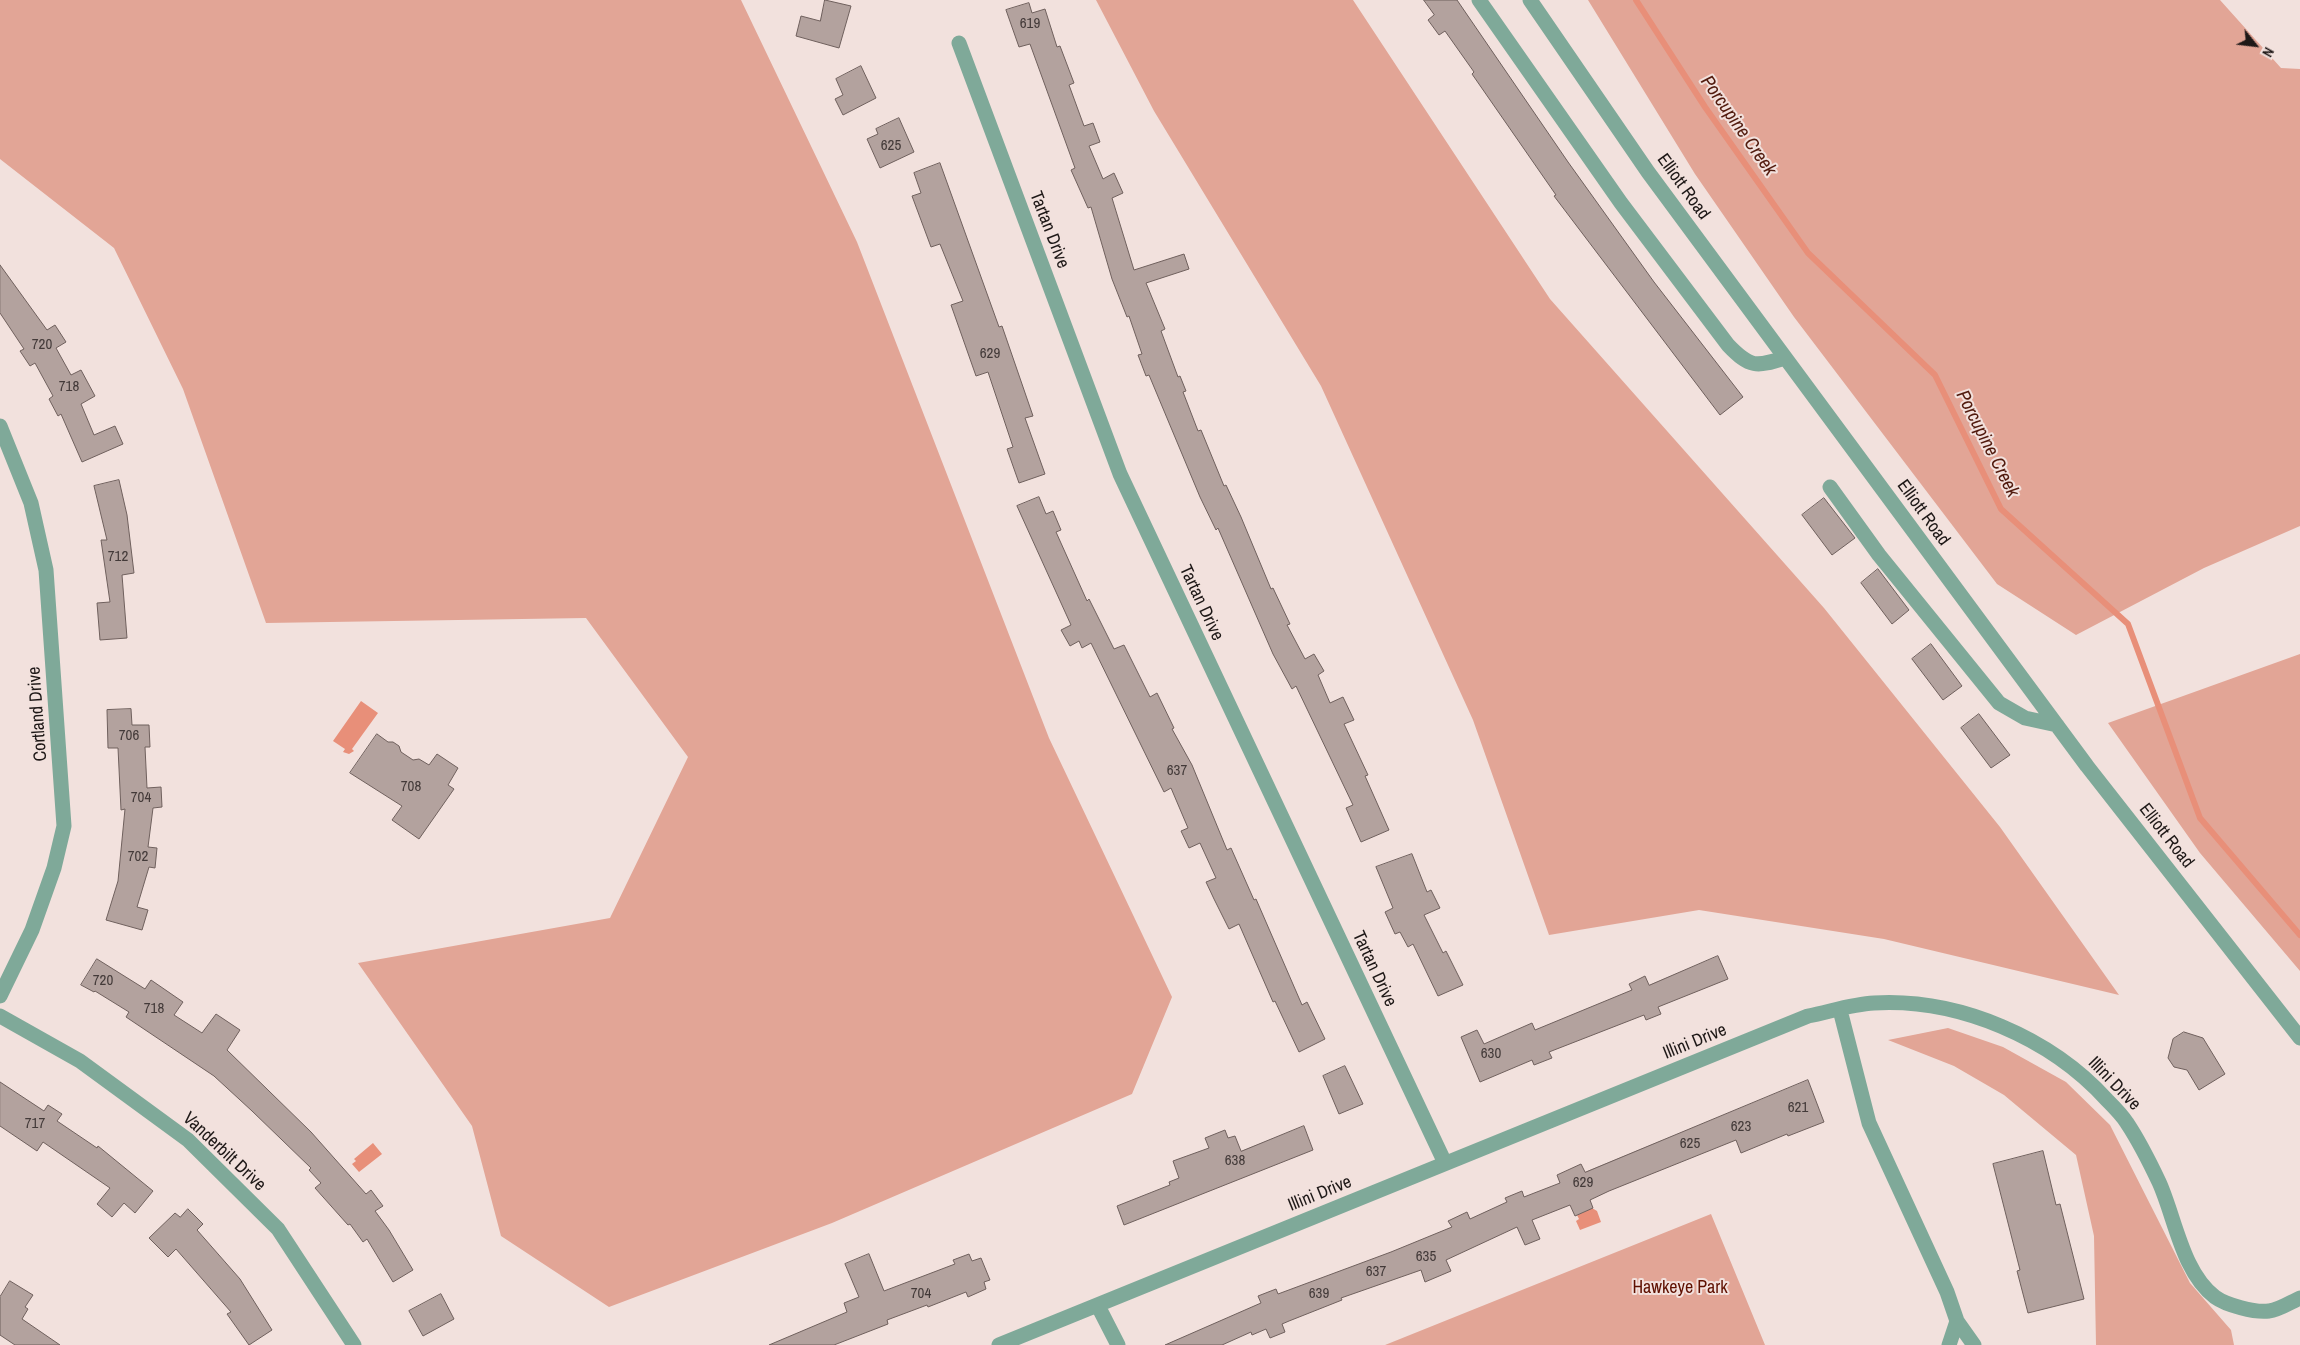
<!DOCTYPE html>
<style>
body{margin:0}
#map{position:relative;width:2300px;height:1345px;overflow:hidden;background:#f2e1dd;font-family:"Archivo Narrow",sans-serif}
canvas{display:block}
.north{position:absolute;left:2230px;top:20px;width:50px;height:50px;-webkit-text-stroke:4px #f2e1dd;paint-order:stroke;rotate:119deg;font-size:14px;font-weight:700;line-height:20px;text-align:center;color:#1e1817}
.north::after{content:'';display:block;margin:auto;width:18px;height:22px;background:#1e1817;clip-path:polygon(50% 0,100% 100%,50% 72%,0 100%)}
</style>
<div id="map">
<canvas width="2300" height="1345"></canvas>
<div class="north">N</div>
</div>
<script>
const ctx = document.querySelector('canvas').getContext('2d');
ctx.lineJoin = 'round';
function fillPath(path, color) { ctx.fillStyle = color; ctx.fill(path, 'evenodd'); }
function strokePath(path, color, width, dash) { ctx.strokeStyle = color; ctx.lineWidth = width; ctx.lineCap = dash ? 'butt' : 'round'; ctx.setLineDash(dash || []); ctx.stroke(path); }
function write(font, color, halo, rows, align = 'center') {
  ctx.font = font + ' "Archivo Narrow",sans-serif'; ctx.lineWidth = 4; ctx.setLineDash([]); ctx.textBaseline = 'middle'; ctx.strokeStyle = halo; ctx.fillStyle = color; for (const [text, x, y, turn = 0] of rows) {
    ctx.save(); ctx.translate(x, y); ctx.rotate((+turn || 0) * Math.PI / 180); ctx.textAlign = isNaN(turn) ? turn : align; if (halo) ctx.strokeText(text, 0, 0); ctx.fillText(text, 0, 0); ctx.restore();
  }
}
fillPath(new Path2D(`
 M0,0H741L857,242L1049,738L1172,997L1132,1094L832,1223L609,1307L501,1236L472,1126L358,963L610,918L688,757L586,618L266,623L183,389L114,248L0,159Z
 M1096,0H1353L1550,299L1824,608L2000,827L2119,995L1884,939L1699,910L1549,935L1473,720L1321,386L1154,111Z
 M1588,0H2220L2281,68L2300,69V526L2204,568L2076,635L1997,584L1794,317L1695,174Z
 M2300,654V971L2200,853L2108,723Z
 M1948,1028L2003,1047L2066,1082L2110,1125L2190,1283L2231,1330L2234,1345H2096L2094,1236L2076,1155L2004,1095L1954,1066L1888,1040Z
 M1711,1214L1765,1345H1385Z`), '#e2a596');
fillPath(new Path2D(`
 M361,701L378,713L352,749L354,751L349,754L343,752L345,749L333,741Z
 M373,1143L382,1154L359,1172L352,1164L356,1161L354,1159Z
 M1592,1208L1597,1211L1601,1222L1580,1230L1576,1221L1579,1219L1577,1215Z`), '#e88f79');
strokePath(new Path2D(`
 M1636,0L1705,107L1808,253L1935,375L2001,509L2128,624L2200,818L2300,935`), '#e88f79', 6);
const building = new Path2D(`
 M825,0L851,6L839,48L796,36L801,16L820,21Z
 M1424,0H1457L1568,162L1654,282L1743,397L1720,415L1554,196L1556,195L1472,74L1474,72L1445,31L1439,35L1428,20L1434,15Z
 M1029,3L1032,13L1045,9L1057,47L1060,46L1074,83L1069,85L1084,126L1093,123L1100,142L1089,146L1103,179L1114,173L1123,193L1112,198L1134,270L1184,254L1189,269L1146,283L1165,329L1161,331L1178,377L1180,376L1186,391L1183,392L1198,431L1201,430L1224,486L1226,485L1241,517L1271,589L1273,588L1290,624L1287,625L1305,659L1314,654L1324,671L1318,675L1330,703L1343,697L1354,720L1344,724L1368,775L1365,776L1389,830L1361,842L1346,808L1353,805L1296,686L1292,689L1273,654L1218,528L1216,530L1200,497L1149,375L1146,376L1138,355L1142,354L1129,316L1127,317L1112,279L1091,207L1088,208L1071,170L1075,168L1030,44L1019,47L1006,10Z
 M861,66L876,98L843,115L835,99L843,95L836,79Z
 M899,118L914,152L880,168L867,139L878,134L876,129Z
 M940,163L999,327L1002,326L1033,416L1025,418L1045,474L1019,483L1007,449L1013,447L988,372L976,376L951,305L963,301L940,244L931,247L912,196L921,193L914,173Z
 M0,265L47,330L55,325L66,342L56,348L71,375L81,370L95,396L81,404L94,435L115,426L123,444L82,462L61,414L58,416L49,399L53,396L35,363L30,366L20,351L24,349L0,313Z
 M119,480L127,515L134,573L122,575L127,638L100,640L97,603L110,602L101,540H107L94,486Z
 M1039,497L1046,514L1053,511L1061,530L1056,532L1087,601L1089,599L1114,649L1124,645L1150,697L1157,693L1174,728L1172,729L1192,765L1227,850L1231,848L1254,900L1256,899L1302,1005L1307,1002L1325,1039L1299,1052L1275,1001L1273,1002L1239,924L1229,929L1214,899L1206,882L1216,878L1200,843L1189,848L1181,831L1188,828L1171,788L1164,792L1091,643L1082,648L1079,641L1070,646L1061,630L1071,625L1017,506Z
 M1824,498L1855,538L1832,555L1802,515Z
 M1878,569L1909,610L1892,624L1861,583Z
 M1931,644L1962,686L1943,700L1912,659Z
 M131,709L132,725H149L150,747H145L147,788L161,787L162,807L153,808L148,847L157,848L155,868L149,867L137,907L148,910L142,930L106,920L118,881L125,809L121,810L118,748H108L107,710Z
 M1979,714L2010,755L1991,768L1961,728Z
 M377,734L388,742H393L399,746L401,752L413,760L419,759L429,765L437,754L458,768L448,785L454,789L419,839L392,820L402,806L350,773Z
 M1412,854L1427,892L1431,890L1440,908L1424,915L1443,953L1446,951L1463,985L1438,996L1413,944L1408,947L1400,932L1395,934L1385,912L1393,908L1376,867Z
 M1718,956L1728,979L1658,1007L1661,1014L1646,1020L1644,1015L1549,1052L1552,1058L1534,1065L1532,1060L1480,1082L1461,1037L1477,1030L1484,1044L1532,1023L1535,1030L1632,990L1629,984L1645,976L1649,985Z
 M97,959L145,989L151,980L183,1002L174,1015L202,1033L216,1014L240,1030L227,1050L311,1132L366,1194L371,1190L383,1206L375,1211L389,1230L413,1270L393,1282L367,1239L363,1242L350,1224L348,1225L315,1188L321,1183L309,1170L311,1168L252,1111L214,1076L126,1017L129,1012L95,991L94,992L81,985Z
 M2184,1032L2203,1038L2225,1074L2199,1090L2187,1070L2174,1067L2168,1058L2173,1039Z
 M1345,1066L1363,1104L1339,1114L1323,1076Z
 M1808,1080L1824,1122L1788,1136L1787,1134L1741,1153L1736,1140L1609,1191L1590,1200L1593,1208L1575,1216L1570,1205L1532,1220L1540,1239L1525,1245L1517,1227L1446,1260L1451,1271L1425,1282L1421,1270L1341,1298L1342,1300L1289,1321L1282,1324L1285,1332L1270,1338L1266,1329L1252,1335L1251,1332L1222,1345H1165L1261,1303L1258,1296L1276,1289L1278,1294L1391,1252L1452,1227L1448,1221L1467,1212L1470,1219L1507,1202L1505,1198L1522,1191L1524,1197L1560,1183L1557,1175L1581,1164L1585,1172Z
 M0,1082L44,1111L48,1105L62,1114L57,1121L97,1148L98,1146L153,1191L135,1213L124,1203L112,1217L97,1204L110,1188L43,1142L37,1151L0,1126Z
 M1304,1126L1313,1150L1124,1225L1117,1206L1170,1185L1169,1182L1179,1178L1173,1161L1209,1148L1205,1138L1225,1130L1228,1138L1235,1136L1241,1151Z
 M2043,1151L2056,1205L2060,1204L2084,1299L2028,1313L2017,1271L2020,1270L1993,1164Z
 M188,1209L203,1224L197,1230L240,1279L272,1330L249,1345L227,1314L231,1312L176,1249L168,1257L149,1238L175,1213L180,1217Z
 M869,1254L884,1291L955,1264L953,1260L969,1254L972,1261L981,1258L990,1280L984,1282L986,1289L968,1297L966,1292L928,1307L927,1305L887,1320L888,1324L834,1345H769L847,1312L844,1303L859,1297L845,1264Z
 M10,1281L33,1295L25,1307L28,1309L22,1319L60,1345H15L0,1335V1297Z
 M441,1294L454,1319L423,1336L409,1311Z`);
fillPath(building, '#b3a29e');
strokePath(building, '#6f605d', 1);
strokePath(new Path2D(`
 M1479,0L1621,203L1728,345C1750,368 1756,367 1785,358
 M1530,0L1648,172L2087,766L2300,1038
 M959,43L1120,474L1445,1163
 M0,426L31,503L46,570L64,826L54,868L32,930L0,996
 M1830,487L1879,555L1999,703L2025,718L2057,725
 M1840,1010L1869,1123L1947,1292L1957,1321L1949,1345
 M0,1016L80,1061L188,1140L278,1229L354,1345
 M1098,1306L1118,1345
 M1957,1321L1974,1345
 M999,1345L1808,1016C1829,1012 1852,1004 1874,1003C1959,998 2051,1038 2107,1100C2114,1107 2122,1115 2127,1123C2139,1141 2150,1163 2159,1182C2175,1217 2182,1272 2215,1297C2226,1305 2255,1313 2269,1311C2279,1310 2291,1302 2300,1298`), '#7fa999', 15);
write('15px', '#433a39', null, [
 ["619",1030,24],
 ["625",891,146],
 ["720",42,345],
 ["629",990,354],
 ["718",69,387],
 ["712",118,557],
 ["706",129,736],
 ["637",1177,771],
 ["708",411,787],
 ["704",141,798],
 ["702",138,857],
 ["720",103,981],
 ["718",154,1009],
 ["630",1491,1054],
 ["621",1798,1108],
 ["717",35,1124],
 ["623",1741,1127],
 ["625",1690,1144],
 ["638",1235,1161],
 ["629",1583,1183],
 ["635",1426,1257],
 ["637",1376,1272],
 ["704",921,1294],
 ["639",1319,1294]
]);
write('18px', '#1e1817', '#f2e1dd', [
 ["Elliott Road",1683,187,54],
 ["Tartan Drive",1049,230,69],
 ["Elliott Road",1923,513,54],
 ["Tartan Drive",1201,603,65],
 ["Cortland Drive",38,714,-94],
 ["Elliott Road",2166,836,52],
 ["Tartan Drive",1374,969,65],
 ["Illini Drive",1695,1042,-22],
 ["Illini Drive",2114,1084,46],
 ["Vanderbilt Drive",224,1152,43],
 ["Illini Drive",1320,1194,-22]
]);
write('18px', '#5f1000', '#f2e1dd', [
 ["Hawkeye Park",1680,1288]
]);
write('italic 19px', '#511a0d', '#f2e1dd', [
 ["Porcupine Creek",1738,126,55],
 ["Porcupine Creek",1987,444,63]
]);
</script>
